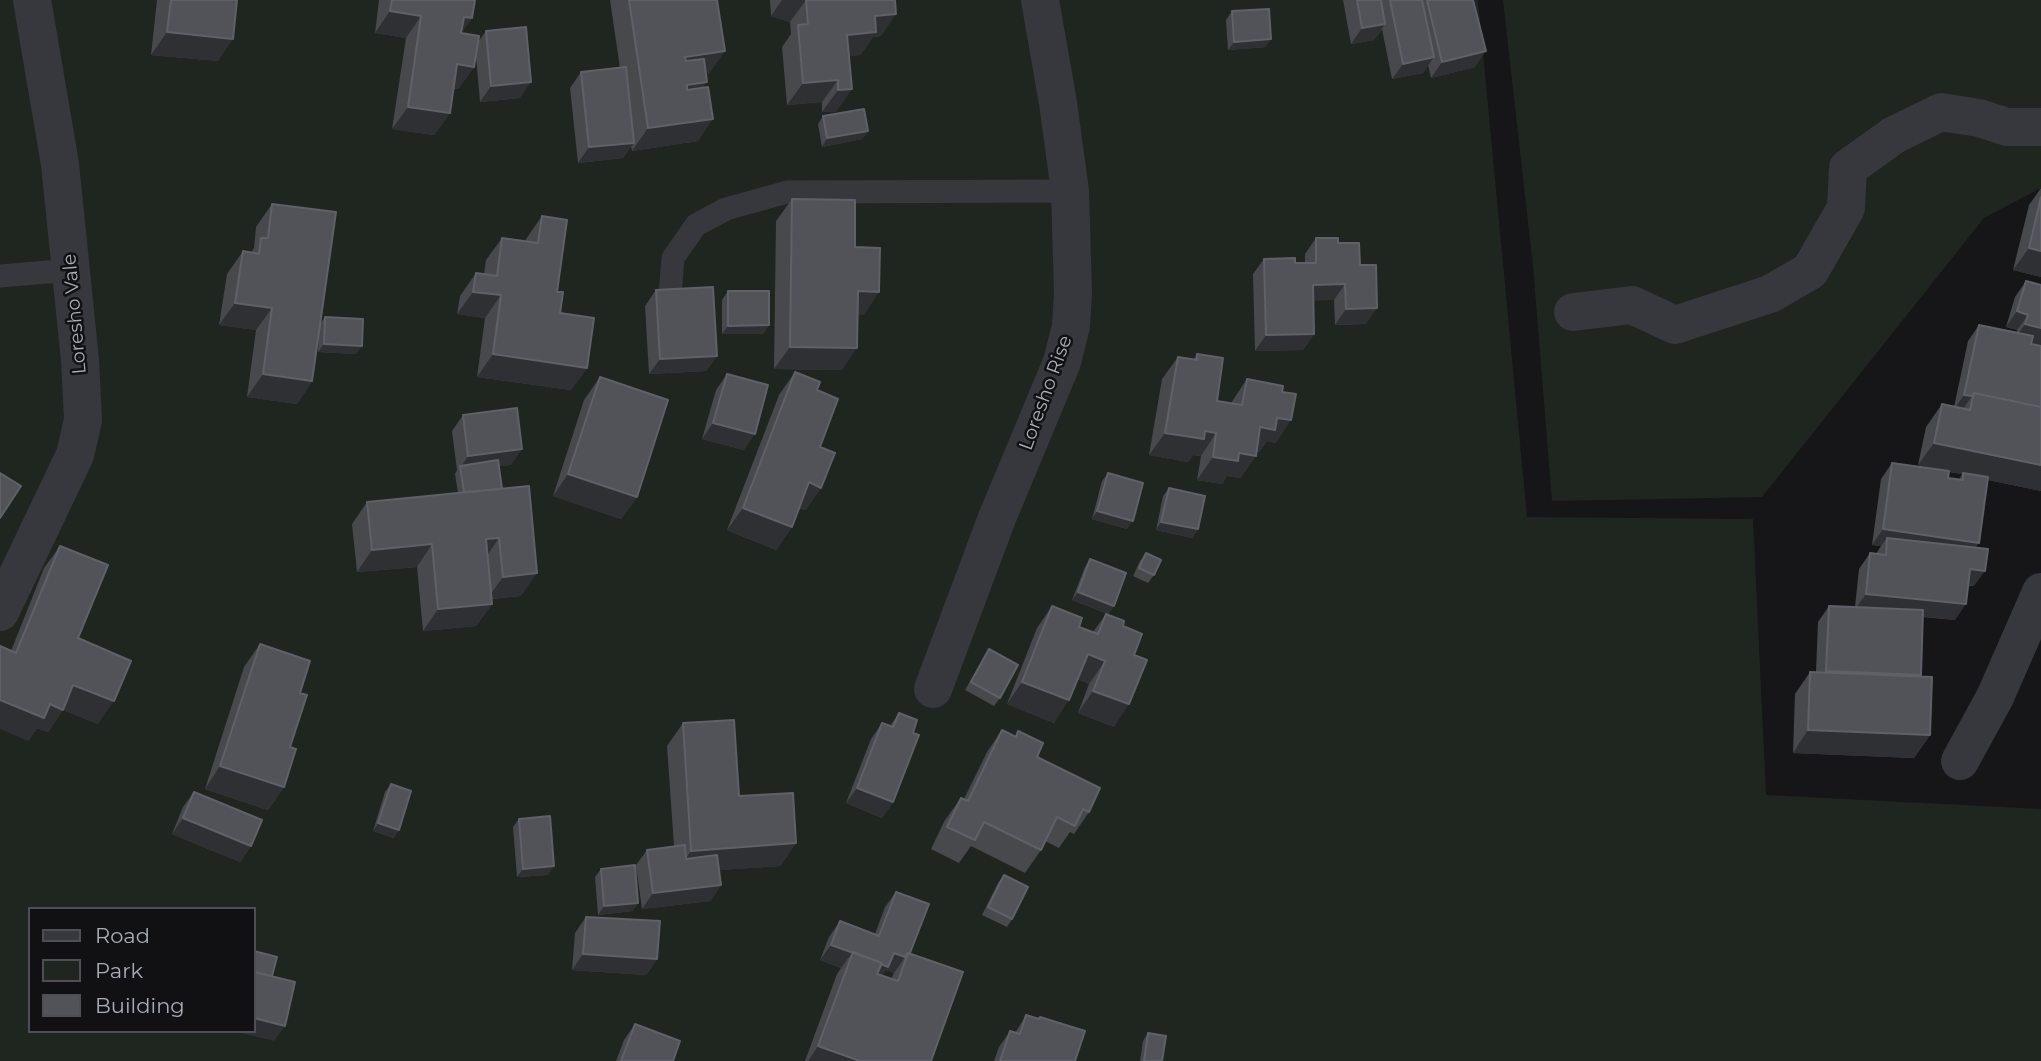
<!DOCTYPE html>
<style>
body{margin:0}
#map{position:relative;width:2041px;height:1061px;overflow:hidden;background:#161618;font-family:Montserrat,sans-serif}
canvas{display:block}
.legend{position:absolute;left:28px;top:907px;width:228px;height:126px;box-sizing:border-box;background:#111113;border:2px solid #4d4f55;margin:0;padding:9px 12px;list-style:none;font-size:21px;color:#a8adb8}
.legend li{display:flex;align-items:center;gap:14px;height:35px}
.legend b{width:35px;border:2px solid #4d4f55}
</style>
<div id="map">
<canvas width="2041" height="1061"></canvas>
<ul class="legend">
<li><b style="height:9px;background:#37383d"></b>Road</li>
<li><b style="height:19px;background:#1e261f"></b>Park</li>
<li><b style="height:19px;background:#525359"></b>Building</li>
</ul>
</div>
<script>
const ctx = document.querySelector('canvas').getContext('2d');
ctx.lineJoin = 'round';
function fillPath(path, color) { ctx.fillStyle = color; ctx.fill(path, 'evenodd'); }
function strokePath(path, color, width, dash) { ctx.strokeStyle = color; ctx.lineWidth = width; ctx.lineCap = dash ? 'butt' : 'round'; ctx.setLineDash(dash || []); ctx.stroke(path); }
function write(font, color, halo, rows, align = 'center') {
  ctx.font = font + ' Montserrat,sans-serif'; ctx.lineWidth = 5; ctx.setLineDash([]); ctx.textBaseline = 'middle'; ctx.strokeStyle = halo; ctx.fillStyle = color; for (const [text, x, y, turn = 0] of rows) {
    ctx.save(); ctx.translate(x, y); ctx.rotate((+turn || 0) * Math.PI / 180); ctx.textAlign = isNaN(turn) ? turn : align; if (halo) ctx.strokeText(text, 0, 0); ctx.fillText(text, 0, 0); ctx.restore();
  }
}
fillPath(new Path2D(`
 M0,0H1478L1527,517L1753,519L1766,795L2041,809V1061H0ZM30,909H254V1031H30Z
 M1503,0H2041V188L1984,218L1762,497L1552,501L1533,266Z`), '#1e261f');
strokePath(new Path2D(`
 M0,276L71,270
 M670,295L673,258L696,225L726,209L787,192L1070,191`), '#37383d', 23);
strokePath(new Path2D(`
 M1573,312L1632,305L1675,325L1770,294L1810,271L1846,208L1848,168L1894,135L1941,112L1979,118L2007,127H2041
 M0,612L75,455L83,420L80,360L60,164L32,0
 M933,689L997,518L1062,362L1071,326L1073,293L1070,191L1058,103L1040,0
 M1960,761L1995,697L2041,592`), '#37383d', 38);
fillPath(new Path2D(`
 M157,0H237L218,61L151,55Z
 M379,0H475L472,18L461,33L478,42L486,31L520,98L480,102L476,57L474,67L458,89H453L450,113L434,135L392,129L406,38L375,33Z
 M610,0H717L709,74H706L703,88L698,141L632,151L631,146L623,158L578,163L570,88L581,72L620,68Z
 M770,0H895L881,36L873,37L860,55L849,56L836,112H822V102L787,105L782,47L791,34L790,22L771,16Z
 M1343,0H1473L1475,67L1431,78L1428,65L1423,73L1392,79L1382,29L1374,40L1351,44Z
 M1232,11L1266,47L1228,50L1226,20Z
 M823,116L868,131L862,139L822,147L818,124Z
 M2041,188V277L2013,270L2029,205Z
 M792,199L855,247L864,315H858L842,370L774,369L776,221Z
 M272,204L320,324L325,317L356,354L318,352L319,332L312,381L297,404L247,397L256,330L219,325L227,274L243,251L251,253L254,248L256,227Z
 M542,216L557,292L560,313L587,368L571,390L477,377L485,318L457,314L460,296L476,273L484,274L486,260L502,238L526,241V239Z
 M1316,238L1338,243L1360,265L1366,324L1335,325L1334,300H1314V334L1303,350L1255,351L1253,274L1264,259L1295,263H1305V254Z
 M2026,281L2041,285V491L1988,480L1975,548L1974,586H1968L1955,620L1923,617L1920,677L1930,735L1914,758L1793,753L1795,694L1810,672H1816L1818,622L1829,606L1855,607L1859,569L1870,553L1876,554L1881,546L1872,545L1881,479L1892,463L1943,470L1918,465L1926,427L1942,404L1954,407L1968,341L1979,325L2017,332V330L2006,327L2015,297ZM1949,472L1962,474L1959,480L1948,478Z
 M656,290L717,356L706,371L649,374L645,306Z
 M728,291L769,325L763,334H722V300Z
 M1197,354L1217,401L1231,403L1247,379L1276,443L1267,441L1259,452H1257L1256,456L1240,478L1227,476L1222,484L1197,480L1201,456L1193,455L1188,462L1149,455L1162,379L1178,357L1193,360Z
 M795,372L817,390L820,447L821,488L805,510L799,508L792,527L776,550L727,530L779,395Z
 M727,374L744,450L702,439L716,390Z
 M600,377L637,497L621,519L553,496L584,400Z
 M463,415L511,465L499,466L521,596L491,599L492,604L476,626L423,631L417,567L357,572L352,524L367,502L458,493L455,474L457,470L452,431Z
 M1108,473L1127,529L1092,519L1102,481Z
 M1169,488L1198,529L1192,538L1156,530L1163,496Z
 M60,546L78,638L98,724L63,710L48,732L37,728L28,741L11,651L44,568Z
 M1146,553L1154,575L1148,583L1133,576L1140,561Z
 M1090,559L1114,606L1108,614L1072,600L1085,567Z
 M1052,606L1079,627L1093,632L1106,614L1123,626L1134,655L1114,727L1078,713L1089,684L1078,679L1054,723L1007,704L1037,628Z
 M260,644L300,693L284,787L268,810L205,789L244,667Z
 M989,649L1000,698L994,706L965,690L983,658Z
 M899,713L913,733L893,802L882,818L846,803L871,739L882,723L890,726Z
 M683,723L739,796L796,843L780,866L719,870L721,885L710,901L642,909L636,865L647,850L674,846L667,746Z
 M1002,730L1015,736L1018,731L1037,757L1089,812L1074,834L1070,832L1059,848L1045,841L1041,850L1025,873L971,846L959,863L931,849L945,820L961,798L964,799L987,752Z
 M391,784L394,838L373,831L385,792Z
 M194,792L251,846L240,862L172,834L183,807Z
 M519,819L548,875L517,877L513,827Z
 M601,869L638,903L632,911L598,915L595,877Z
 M1004,875L1012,919L1007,927L982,915L998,883Z
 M896,892L910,953L931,1061H805L837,974L841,968L820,960L829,937L840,921L875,934L885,907ZM886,970L894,973L891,979L882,975Z
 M586,917L657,959L646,975L572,970L575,933Z
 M1026,1015L1039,1019L1040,1017L1075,1061H994L999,1047L1010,1031L1015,1033Z
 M635,1024L673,1061H616L624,1040Z
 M1148,1033L1162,1061H1140L1143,1041Z`), '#47494d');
fillPath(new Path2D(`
 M782,0H806L790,22L771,16Z
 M390,11L421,16L406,38L375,33Z
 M896,14L881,36L873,37L860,55L832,58L847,35L875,16Z
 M464,17L472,18L456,41Z
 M1385,24L1374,40L1351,44L1362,28Z
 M167,32L233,39L218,61L151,55Z
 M1271,39L1266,47L1228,50L1234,42Z
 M725,51L709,74L669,80L685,57Z
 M1486,51L1475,67L1431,78L1442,62Z
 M1434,57L1423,73L1392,79L1403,64Z
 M457,64L474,67L458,89L441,87Z
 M838,80L822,102L787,105L803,83Z
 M531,82L520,98L480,102L491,86Z
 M707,82L691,104L671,107L687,85Z
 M852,89L836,112H822L838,90Z
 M408,107L450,113L434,135L392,129Z
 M713,119L698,141L632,151L648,128Z
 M868,131L862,139L822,147L827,138Z
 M634,143L623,158L578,163L589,147Z
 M2029,248L2041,251V277L2013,270Z
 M1345,284L1334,300L1302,301L1313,285Z
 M858,291L879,292L864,315L843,314Z
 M473,292L501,295L485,318L457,314Z
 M235,303L272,308L256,330L219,325Z
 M1377,308L1366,324L1335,325L1346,309Z
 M2017,311L2028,315L2017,330L2006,327Z
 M2025,324L2041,328V347L2014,340Z
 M769,325L763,334H722L728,326Z
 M1314,334L1303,350L1255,351L1266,335Z
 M324,344L362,346L356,354L318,352Z
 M790,347L857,348L842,370L774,369Z
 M493,354L587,368L571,390L477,377Z
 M717,356L706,371L649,374L660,359Z
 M263,374L312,381L297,404L247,397Z
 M1964,395L1972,396L1961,412L1953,411Z
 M1277,418L1291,420L1276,443L1267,441L1259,452L1245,450L1260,427Z
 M713,423L755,434L744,450L702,439Z
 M1205,431L1216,433L1201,456L1193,455L1188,462L1149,455L1165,433Z
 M1934,443L2041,465V491L1918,465Z
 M522,449L511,465L461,471V467L468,456Z
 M1239,453L1256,456L1240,478L1227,476L1222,484L1197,480L1213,457Z
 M568,474L637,497L621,519L553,496Z
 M809,482L821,488L805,510L793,505Z
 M743,508L792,527L776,550L727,530Z
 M1097,511L1133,521L1127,529L1092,519Z
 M1161,522L1198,529L1192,538L1156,530Z
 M1883,529L1979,543L1968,559L1887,538L1881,546L1872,545Z
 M499,538L484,560L486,539Z
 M432,544L417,567L357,572L372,550Z
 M1970,569L1985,571L1974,586L1959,584Z
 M537,573L521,596L487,599L503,577Z
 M1078,592L1114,606L1108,614L1072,600Z
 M1866,594L1966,604L1955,620L1855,609Z
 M492,604L476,626L423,631L438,609Z
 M1088,654L1105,661L1089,684L1072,677Z
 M1826,671L1921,675L1910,691L1815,687Z
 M1022,682L1069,700L1054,723L1007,704Z
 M73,685L114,701L98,724L63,710L48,732L37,728L28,741L0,729V700L50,704Z
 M1093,691L1129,704L1114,727L1078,713Z
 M1808,730L1930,735L1914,758L1793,753Z
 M220,766L284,787L268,810L205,789Z
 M857,788L893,802L882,818L846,803Z
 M183,818L251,846L240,862L172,834Z
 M378,823L399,830L394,838L373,831Z
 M796,843L780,866L676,873L691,851Z
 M554,866L548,875L517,877L523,869Z
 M721,885L710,901L642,909L653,893Z
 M638,903L632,911L598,915L604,906Z
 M831,945L852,953L841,968L820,960Z
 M894,953L905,957L894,973L886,970L877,983L846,970Z
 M583,954L657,959L646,975L572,970Z
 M254,1018L285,1026L274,1041L233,1031H254Z
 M818,1046L860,1061H808Z`), '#2f3033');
const building = new Path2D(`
 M171,0H237L233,39L167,32Z
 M392,0H475L472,18L464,17L461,33L479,36L474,67L457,64L450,113L408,107L421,16L390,11Z
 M629,0H717L725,51L685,57L686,61L704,59L707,82L687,85V90L708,87L713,119L648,128Z
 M806,0H895L896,14L875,16L876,32L847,35L852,89L838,90V80L803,83L798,25L808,24Z
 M1357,0H1381L1385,24L1362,28Z
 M1390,0H1422L1434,57L1403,64Z
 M1427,0H1473L1486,51L1442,62Z
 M1269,9L1271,39L1234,42L1232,11Z
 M526,27L531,82L491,86L486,31Z
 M626,67L634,143L589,147L581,72Z
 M864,109L868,131L827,138L823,116Z
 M2041,197V251L2029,248Z
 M792,199L855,200V247L880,248L879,292L858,291L857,348L790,347Z
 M272,204L336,212L312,381L263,374L272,308L235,303L243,251L259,254L261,238H268Z
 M542,216L567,220L557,292H563L560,313L594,318L587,368L493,354L501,295L473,292L476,273L497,276L502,238L538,243Z
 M1316,238H1338V243H1359L1360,265H1376L1377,308L1346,309L1345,284L1313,285L1314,334L1266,335L1264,259L1295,258V263H1316Z
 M2026,281L2041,285V328L2025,324L2028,315L2017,311Z
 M713,287L717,356L660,359L656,290Z
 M728,291H769V325L728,326Z
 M325,317L363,319L362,346L324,344Z
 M1979,325L2033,336L2031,344L2041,346V407L1974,393L1972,396L1964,395Z
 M1197,354L1223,358L1217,401L1242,405L1247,379L1283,386L1282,392L1296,394L1291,420L1277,418L1275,430L1260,427L1256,456L1239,453L1238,461L1213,457L1216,433L1205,431L1204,439L1165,433L1178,357L1197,360Z
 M795,372L820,382L817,390L838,399L820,447L835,453L821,488L809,482L792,527L743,508Z
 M727,374L768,385L755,434L713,423Z
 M600,377L668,400L637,497L568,474Z
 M1974,393L2041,407V465L1934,443L1942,404L1970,410Z
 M517,408L522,449L468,456L463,415Z
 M498,460L502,489L464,492L460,466Z
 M1892,463L1949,471L1948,478L1963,480V473L1988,477L1979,543L1883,529Z
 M0,473L21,486L0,518Z
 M1108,473L1143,483L1133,521L1097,511Z
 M529,486L537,573L503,577L499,538L486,539L492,604L438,609L432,544L372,550L367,502Z
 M1169,488L1205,496L1198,529L1161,522Z
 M1887,538L1988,549L1985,571L1970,569L1966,604L1866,594L1870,553L1886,555Z
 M60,546L108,565L78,638L131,661L114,701L73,685L63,710L50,704L44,718L0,700V646L16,653Z
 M1146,553L1161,560L1154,575L1139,568Z
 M1090,559L1126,573L1114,606L1078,592Z
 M1052,606L1082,618L1079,627L1098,634L1106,614L1124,621L1123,626L1142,634L1134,655L1147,660L1129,704L1093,691L1105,661L1088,654L1069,700L1022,682Z
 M1829,606L1923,610L1921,675L1826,671Z
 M260,644L310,661L300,693L307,695L290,747L296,749L284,787L220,766Z
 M989,649L1018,665L1000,698L971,682Z
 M1810,672L1932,677L1930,735L1808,730Z
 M899,713L917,720L913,733L919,735L893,802L857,788L882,723L893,727Z
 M734,720L739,796L793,793L796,843L691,851L683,723Z
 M1002,730L1016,737L1018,731L1043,743L1037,757L1100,788L1089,812L1083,809L1075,826L1057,817L1041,850L984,822L975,840L947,827L961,798L968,801Z
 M391,784L411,791L399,830L378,823Z
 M194,792L262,820L251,846L183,818Z
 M550,816L554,866L523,869L519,819Z
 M685,845L686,859L717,855L721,885L653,893L647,850Z
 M635,865L638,903L604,906L601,869Z
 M1004,875L1028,887L1012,919L988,907Z
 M896,892L929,904L910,953H908L905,957L894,953L888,967L881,964L882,963L831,945L840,921L879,936Z
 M586,917L660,921L657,959L583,954Z
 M254,951L277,957L272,976L254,972Z
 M853,952L882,963L877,974L898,981L908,953L963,972L931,1061H860L818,1046Z
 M254,972L295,982L285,1026L254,1018Z
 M1026,1015L1039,1019L1040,1017L1085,1031L1075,1061H1000L1010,1031L1020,1034Z
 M635,1024L680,1041L673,1061H621Z
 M1148,1033L1166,1036L1162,1061H1144Z`);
fillPath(building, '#525359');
strokePath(building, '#5f6168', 2);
write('19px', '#a8adb8', '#111113', [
 ["Loresho Vale",75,314,-95],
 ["Loresho Rise",1046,393,-70]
]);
</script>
